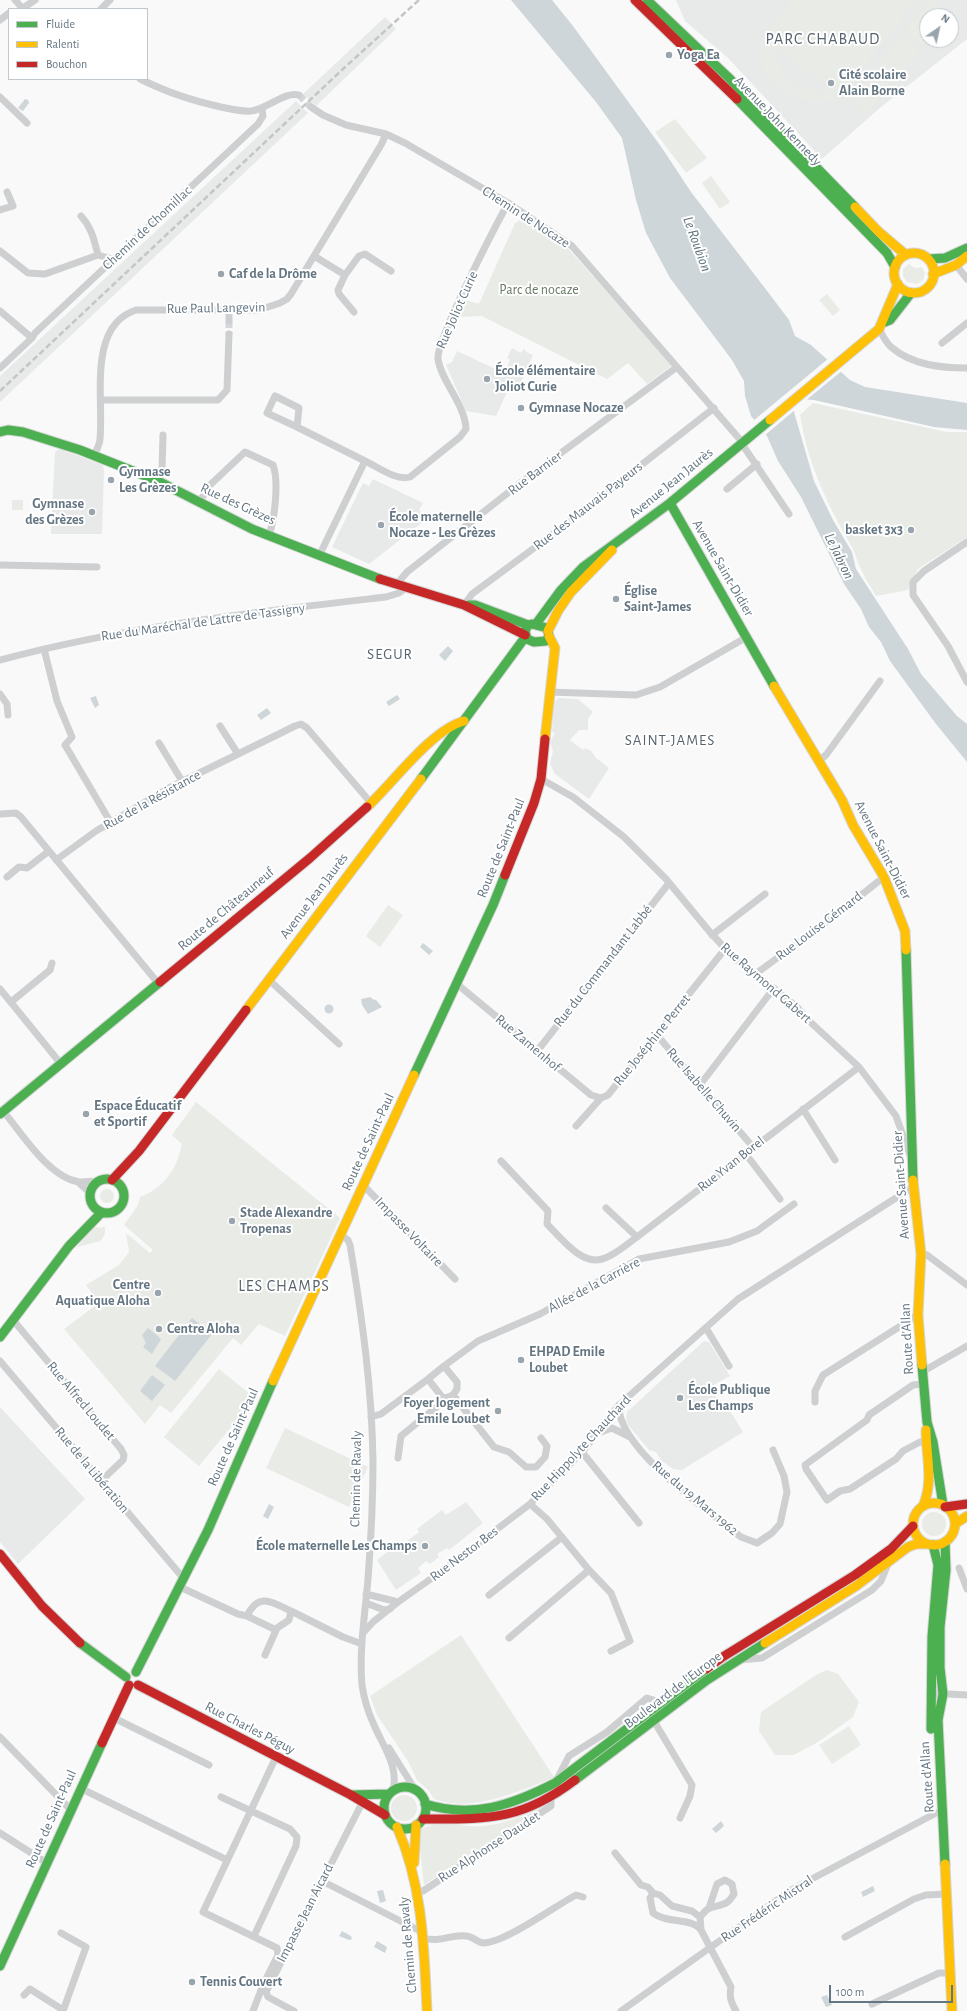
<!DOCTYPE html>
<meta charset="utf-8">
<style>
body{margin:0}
#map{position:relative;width:967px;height:2011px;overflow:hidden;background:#f9f9f9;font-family:"Alegreya Sans",sans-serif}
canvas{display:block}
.legend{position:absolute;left:8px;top:8px;width:140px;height:72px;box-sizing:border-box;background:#fff;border:1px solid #c1c8cd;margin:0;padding:5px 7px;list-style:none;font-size:12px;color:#657683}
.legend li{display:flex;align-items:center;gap:8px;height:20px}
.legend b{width:20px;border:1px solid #c1c8cd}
.north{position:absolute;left:919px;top:8px;width:40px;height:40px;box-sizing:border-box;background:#fff;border:1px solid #c1c8cd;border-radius:50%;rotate:34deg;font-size:11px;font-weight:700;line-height:16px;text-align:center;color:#657683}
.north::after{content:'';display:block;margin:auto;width:14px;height:18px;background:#99a4ac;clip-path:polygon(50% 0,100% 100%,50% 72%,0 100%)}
.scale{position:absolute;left:829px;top:1985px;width:124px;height:18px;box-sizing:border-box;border:2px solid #657683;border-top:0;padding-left:5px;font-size:12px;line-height:14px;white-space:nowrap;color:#657683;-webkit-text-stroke:3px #fff;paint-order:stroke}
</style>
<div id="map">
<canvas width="967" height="2011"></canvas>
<ul class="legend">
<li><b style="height:5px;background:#4caf50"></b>Fluide</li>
<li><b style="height:5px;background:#ffc107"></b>Ralenti</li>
<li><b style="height:5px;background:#c62828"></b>Bouchon</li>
</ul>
<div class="north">N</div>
<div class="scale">100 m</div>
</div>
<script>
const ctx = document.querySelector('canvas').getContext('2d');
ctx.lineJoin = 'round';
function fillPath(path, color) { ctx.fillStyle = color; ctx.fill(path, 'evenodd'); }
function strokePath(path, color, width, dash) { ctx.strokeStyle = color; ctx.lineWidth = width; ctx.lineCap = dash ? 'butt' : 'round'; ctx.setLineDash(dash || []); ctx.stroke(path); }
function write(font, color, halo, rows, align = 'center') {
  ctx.font = font + ' "Alegreya Sans",sans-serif'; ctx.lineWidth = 4; ctx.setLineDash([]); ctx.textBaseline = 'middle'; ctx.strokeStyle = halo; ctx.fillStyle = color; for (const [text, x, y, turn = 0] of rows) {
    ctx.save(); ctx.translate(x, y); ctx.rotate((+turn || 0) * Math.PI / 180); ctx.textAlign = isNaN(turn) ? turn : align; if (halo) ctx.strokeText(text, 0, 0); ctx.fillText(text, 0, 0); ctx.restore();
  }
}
fillPath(new Path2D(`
 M676,0H967V39L881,107L822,159L728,58L685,21ZM927,16H951V40H927Z
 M385,17L396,29L316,106L303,94Z
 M296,101L308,113L0,402V376Z
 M512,348L521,353L524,348L525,351L533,355L519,386L511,383L496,416L466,411L446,365L452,362L457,351L510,376L511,374L505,371L510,360L507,358Z
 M59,449L103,465L104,472L102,534H51L55,452Z
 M373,479L423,503L419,510L428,518L369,564L332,547L363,483L369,486Z
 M559,698L578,699L593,712L588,719V730H579L570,740L583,750L585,748L591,751L596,758L609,768L589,799L555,774L550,764L553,751L550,743L555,732H552L554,702Z
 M704,1341L709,1342L730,1376L710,1387L709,1391L727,1406L743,1432L682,1470L673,1469L661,1460L656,1452L649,1450L629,1426L626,1420L627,1412Z
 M0,1407L85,1499L18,1564L0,1542Z
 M466,1502L483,1523L449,1550L447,1548L440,1552L437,1554L439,1557L430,1564L426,1561L418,1568L421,1573L396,1590L377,1560L401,1542L403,1544L419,1532L417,1529L442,1510L446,1515Z`), '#e8e9e9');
fillPath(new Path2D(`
 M791,0H917L848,87L840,93L830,96L837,95L843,100L811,102L783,91L771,82L765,74L758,57L768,29ZM775,48L829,87L830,88C806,100 773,71 775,48ZM772,66L779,78L802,94L824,96C804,99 776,86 772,66Z
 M929,0L948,14L947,16H927L928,40L923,46L905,31Z
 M901,34L920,48L896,79L877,65Z
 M874,67L893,81L868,114L849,100Z
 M675,119L707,158L686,173L655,132Z
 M711,176L730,202L720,209L702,183Z
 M523,218L562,242L673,365L647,384L628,363L607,379L482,316L458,317L465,300L479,304L515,223Z
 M909,264C913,268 917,269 922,267L925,273L923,280L917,284L907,282L903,276V269Z
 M827,294L840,310L833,316L819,300Z
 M813,403L947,432H967V537L918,569L908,590L876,596C871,587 864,577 860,567C857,561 855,553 852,547C827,504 808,464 800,415Z
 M12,500H23V510H12Z
 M388,905L403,915L380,947L366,936Z
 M196,1102L340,1218L285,1336L259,1324L241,1345L233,1338L171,1413L160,1405L145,1424L64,1329L99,1303L86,1285L119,1265L129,1252L126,1233L150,1253L153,1250L124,1225L138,1205L140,1197C164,1188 177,1169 182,1144L172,1135Z
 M100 1196a7 7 0 1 1 14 0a7 7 0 1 1-14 0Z
 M93,1225L98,1228L105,1227V1233L101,1241L77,1247Z
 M219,1369L255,1398L199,1466L164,1437Z
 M285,1428L368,1467L349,1507L266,1468Z
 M922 1524a12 12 0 1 1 24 0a12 12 0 1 1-24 0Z
 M461,1635L554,1777C519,1792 471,1813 434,1799L428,1790L417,1780L408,1761L377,1715L370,1696Z
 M827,1670L838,1674L859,1702L853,1717L818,1742L794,1755H775L759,1731L761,1712L816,1675Z
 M849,1726L861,1745L832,1764L819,1745Z
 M391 1808a13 13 0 1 1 26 0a13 13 0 1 1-26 0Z
 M543,1808L424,1885L419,1842L421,1829C439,1819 463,1828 483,1826C503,1824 524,1816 543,1808Z`), '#e8ebe6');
fillPath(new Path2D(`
 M511,0H552L573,26L662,148L691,192L771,296L789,320L795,336L811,345L850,380L865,387L967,403V430L934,427L814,400L798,399L792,405L814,481L833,520L852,552L856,569L908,649L921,674L957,716L967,724V762L936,724L890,661L881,642L869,627L861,609L844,584L801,497L778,461L767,436L751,416L745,396L744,381L732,360L670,278L646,233L636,200L622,138L596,102Z
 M25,99L28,100L29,103L23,111L18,108Z
 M448,646L453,651L445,661L439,655Z
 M397,695L400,699L389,706L386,702Z
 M96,696L99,705L95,708L90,698Z
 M267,708L271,713L261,720L257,715Z
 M423,943L433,951L429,955L420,947Z
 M371,997L372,999L376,1000L382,1007L368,1014L362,1005L361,999Z
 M324.5 1009a4.5 4.5 0 1 1 9 0a4.5 4.5 0 1 1-9 0Z
 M192,1318L212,1334L175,1381L155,1366Z
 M148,1328L161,1339L152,1354L143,1347L146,1343L142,1335Z
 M152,1375L165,1385L152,1401L140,1391Z
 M269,1504L274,1507L268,1519L263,1516Z
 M721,1821L724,1826L716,1833L712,1829Z
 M873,1886L875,1891L863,1897L861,1892Z
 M383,1890L386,1901L380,1903L377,1891Z
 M342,1931L351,1936L352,1939L349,1940L339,1936Z
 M377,1941L387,1947L385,1953L374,1947Z
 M827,1995L832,2005L826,2007L821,1997Z`), '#ced6d9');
fillPath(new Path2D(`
 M829,358L843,370L805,401H798L794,405L796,409L764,436L753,421Z`), '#f9f9f9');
strokePath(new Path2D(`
 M299,95L311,107
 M229,321V334`), '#d4d8dc', 7, [7, 3.5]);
const fast = new Path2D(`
 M647,0L729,78L855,207
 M737,99L887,253L895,267
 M929,259L945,258L967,248
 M885,322L890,320L911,293
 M0,432L8,430L23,432L80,450L158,481L252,529L380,579
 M670,503L774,686
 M469,605H475L528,625
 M532,624L547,628L549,636L546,641L534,642L527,639L525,631L528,625Z
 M536,624L561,590L583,567L670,503L770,420
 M421,779L526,636
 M906,950L913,1180
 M414,1075L493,905L505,875
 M0,1114L160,982
 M90 1196a17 17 0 1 1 34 0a17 17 0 1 1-34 0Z
 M0,1337L69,1246L102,1212
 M922,1365L927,1422L933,1442L943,1505
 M80,1643L126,1677
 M136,1672L208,1530L273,1381
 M931,1729L932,1637L938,1565L933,1545
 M575,1780L707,1680L765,1643
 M384 1808a21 21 0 1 1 42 0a21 21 0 1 1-42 0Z
 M351,1795L389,1794
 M425,1804C473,1819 512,1805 555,1783L706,1669
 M945,1864L938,1720L943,1694L940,1668V1627L946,1570L945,1542
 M0,1966L102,1743`);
const slow = new Path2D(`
 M855,207L879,232L906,255
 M894 273a20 20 0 1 1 40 0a20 20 0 1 1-40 0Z
 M933,274L956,265L967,256
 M770,420L879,329L898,284
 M548,631L558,611L571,592L612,550
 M774,686L842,800L853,825L884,877L905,931L906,950
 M545,739L555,648L549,636
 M367,807C393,783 431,730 464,721
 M246,1010L421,779
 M913,1180L921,1254L918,1315L922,1365
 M273,1381L414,1075
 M913 1524a21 21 0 1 1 42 0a21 21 0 1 1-42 0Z
 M923,1506C934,1481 926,1456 926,1430
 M955,1524L967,1516
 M765,1643L856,1586L908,1547L916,1544H927
 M397,1827C423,1886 424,1948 427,2011
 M414,1863L416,1825
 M945,1864L952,2011`);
const jam = new Path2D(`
 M635,0L737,99
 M380,579L464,605L525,635
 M505,875L534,803L541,779L545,739
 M160,982L310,858L367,807
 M112,1180L139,1151L246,1010
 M945,1507L967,1504
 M0,1554L42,1606L80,1643
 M706,1669L721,1658L855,1575L891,1549L913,1526
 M138,1685L351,1795L385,1815
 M102,1743L129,1685
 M423,1819C488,1819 521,1821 575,1780`);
strokePath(fast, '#d5d6d7', 11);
strokePath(slow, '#d5d6d7', 11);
strokePath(jam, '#d5d6d7', 11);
strokePath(new Path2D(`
 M15,0L23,9
 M23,8L35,0
 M101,9L110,0
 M0,20L9,13
 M140,79C169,93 190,100 221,107C231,109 241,112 251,111C267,109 285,91 299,95
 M0,97L27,123
 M311,107L323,115L346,125L386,134L405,143L508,203L572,246L743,443
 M0,210L13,206L7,192
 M81,216C92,228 94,240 98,255
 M0,251L28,273L45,274L98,255L115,260
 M314,256L345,275L359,256L365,254L391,271
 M956,265L967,279
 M345,275L338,290L339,294L354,312
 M0,311L32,338
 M229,321V310
 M879,329C882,334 886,343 891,347C912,365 941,368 967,368
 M942,343L967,323
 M0,368L32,338L35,333L258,124L263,116L262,109
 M101,400H218L227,390L229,334
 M297,427L267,413L275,396L299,408L297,427L365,461
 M742,444L789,514
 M94,456C96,451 100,444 100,439C104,399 87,326 136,310H259L280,303L287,299L291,294L381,145L386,134
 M158,481L162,470L163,435
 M727,489L757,464
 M199,503L209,486L245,452L273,465C279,481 275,518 269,535
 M967,542L924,571L913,582V595L948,646L967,682
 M319,556L365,461C378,467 396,481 410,477L460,437L466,429C465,404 441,381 438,359C436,340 495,227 508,203
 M0,565L97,567
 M397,584L407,572L523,481L677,367
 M464,605L472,594L553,534L714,408
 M44,649L57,701L72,737L65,745L111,823
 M0,660C127,626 256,612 386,597L399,593L406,588
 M549,692L636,695L660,687L747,637
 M0,694L7,704L8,715
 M220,726L238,754
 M159,743L182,781
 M819,761L826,755L880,681
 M541,779L573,797L624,837L666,879L709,931L734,958L797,1007L807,1019L859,1067L896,1116L910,1155
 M0,814L16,813L21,817L158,983
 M56,860L96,831L169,788L295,726L301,724L307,728L371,803
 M7,877L19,867L27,868L49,851
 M712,935L765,894
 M754,975L832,918L884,877
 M269,980L339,1044
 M457,984L591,1095L601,1098
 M0,989L61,1064
 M11,1002L50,970L52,963
 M656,1034L753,1147
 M538,1050L669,883
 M700,1085L774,988
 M803,1109L835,1160
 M3,1111C22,1133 48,1177 79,1182C85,1182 92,1181 98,1181
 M576,1126L601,1098L608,1095L612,1090L725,949
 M745,1153L780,1199
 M501,1161L548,1211L547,1224C561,1238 583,1268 605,1258C616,1254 627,1244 637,1237L859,1067
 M78,1182L90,1193
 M363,1185L455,1279
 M606,1208L637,1237
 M341,1235L348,1240L350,1245C362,1317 372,1388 373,1461C373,1500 371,1540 368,1579C365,1614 359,1650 362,1685C364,1699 368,1712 374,1725C383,1746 399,1767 393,1790
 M921,1254L927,1255L967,1285
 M13,1320L121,1449L124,1455L123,1460L101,1481
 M706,1328L729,1366
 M0,1361L184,1579
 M444,1366L478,1341L540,1314L639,1259L729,1242L757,1231L794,1204
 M922,1372L967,1346
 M428,1379L444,1366L457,1382V1389L453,1395
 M923,1384L913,1385L869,1415L867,1420L805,1465L806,1469L827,1500L840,1491L850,1489L896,1459L903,1451L920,1442H929
 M442,1397L446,1398L453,1395L494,1447L509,1452L526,1467H536L545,1457L547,1446L541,1438
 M815,1402V1391L823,1375L918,1315
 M619,1405C616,1447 710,1513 741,1537L757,1543L772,1533L780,1524L787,1492L784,1476L773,1450
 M371,1417L381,1414L428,1379L442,1397L438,1406L401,1436L398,1458
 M598,1433L612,1428L630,1437
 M582,1452L639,1523
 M530,1504L547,1519L589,1570L611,1593L630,1641L611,1651
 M959,1568L967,1589
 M180,1587L238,1614L247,1616L274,1629L277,1628
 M366,1594L398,1602
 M489,1595L562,1537
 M366,1603L384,1610L390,1609
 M291,1611L343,1637L362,1644
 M247,1616C259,1592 271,1602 291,1611L289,1620L277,1628L265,1655
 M363,1633L373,1622L398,1602L442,1571L530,1504L582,1452L619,1405L738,1299L913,1187
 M509,1638L589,1570
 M739,1660L762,1658L872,1590L881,1581L888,1564
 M930,1693L967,1695
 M114,1718L209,1765
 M654,1721L692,1785L690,1796L680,1818
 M0,1737L70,1809
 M389,1748L416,1791
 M557,1779L569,1756L607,1732L647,1698L662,1703
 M80,1788L227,1860
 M221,1797L290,1829L297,1837L296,1846L254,1936
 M0,1833L47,1863
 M615,1853L641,1885L648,1887L653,1893
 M322,1881L422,1932
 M417,1892L423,1891L551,1806V1796
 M709,1908L717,1884L725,1880L732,1884L734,1894C727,1906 722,1904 710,1908C706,1909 703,1914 700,1917L701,1930L731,1987C729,1997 731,2002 736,2011
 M700,1917L692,1911L672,1906L660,1895L653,1893L650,1898L653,1913C667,1924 691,1917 701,1930
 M61,1933L86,1947L63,2011
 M845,1937L914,1899L926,1895L946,1894
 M423,1938C441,1943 450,1934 466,1936C472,1936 477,1942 483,1943C505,1943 555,1906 576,1895L583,1897
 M24,1995L30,1989L63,2010
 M872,2004L939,1973H950
 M253,2011L263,1985L278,1955L277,1948L203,1912L276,1757
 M294,2011L268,1997L266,1992L362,1803
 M621,2011L791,1890L936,1813L944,1812`), '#cecfd0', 7);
strokePath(fast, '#4caf50', 9);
strokePath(slow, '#ffc107', 9);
strokePath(jam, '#c62828', 9);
strokePath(new Path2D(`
 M0,391L343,69L419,0`), '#c3c5c6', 2.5, [6, 3]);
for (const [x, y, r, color] of [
 [669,55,4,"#99a4ac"],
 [831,83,4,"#99a4ac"],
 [221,274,4,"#99a4ac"],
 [487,379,4,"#99a4ac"],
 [521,408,4,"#99a4ac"],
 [111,480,4,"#99a4ac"],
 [92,512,4,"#99a4ac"],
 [381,525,4,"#99a4ac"],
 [911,530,4,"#99a4ac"],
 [616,599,4,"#99a4ac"],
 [86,1114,4,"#99a4ac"],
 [232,1221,4,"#99a4ac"],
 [158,1293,4,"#99a4ac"],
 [159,1329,4,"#99a4ac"],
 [521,1360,4,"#99a4ac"],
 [680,1398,4,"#99a4ac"],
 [498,1411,4,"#99a4ac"],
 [425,1546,4,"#99a4ac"],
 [192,1982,4,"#99a4ac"]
]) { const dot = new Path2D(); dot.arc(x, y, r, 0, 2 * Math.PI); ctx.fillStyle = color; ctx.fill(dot); strokePath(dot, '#fff', 1.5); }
write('bold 14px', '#657683', '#fff', [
 ["Yoga Ea",677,55],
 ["Cité scolaire",839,75],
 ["Alain Borne",839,91],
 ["Caf de la Drôme",229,274],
 ["École élémentaire",495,371],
 ["Joliot Curie",495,387],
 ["Gymnase Nocaze",529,408],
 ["Gymnase",119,472],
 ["Les Grèzes",119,488],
 ["Gymnase",84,504,"right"],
 ["des Grèzes",84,520,"right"],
 ["École maternelle",389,517],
 ["Nocaze - Les Grèzes",389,533],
 ["basket 3x3",903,530,"right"],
 ["Église",624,591],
 ["Saint-James",624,607],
 ["Espace Éducatif",94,1106],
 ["et Sportif",94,1122],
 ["Stade Alexandre",240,1213],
 ["Tropenas",240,1229],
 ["Centre",150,1285,"right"],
 ["Aquatique Aloha",150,1301,"right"],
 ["Centre Aloha",167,1329],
 ["EHPAD Emile",529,1352],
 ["Loubet",529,1368],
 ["École Publique",688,1390],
 ["Les Champs",688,1406],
 ["Foyer logement",490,1403,"right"],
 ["Emile Loubet",490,1419,"right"],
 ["École maternelle Les Champs",417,1546,"right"],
 ["Tennis Couvert",200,1982]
], 'left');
write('14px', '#657683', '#fff', [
 ["Avenue John Kennedy",778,121,46],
 ["Chemin de Nocaze",526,217,33],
 ["Chemin de Chomillac",147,228,-43],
 ["Rue Paul Langevin",216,308,-1],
 ["Rue Joliot Curie",457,310,-66],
 ["Rue Barnier",535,473,-37],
 ["Avenue Jean Jaurès",671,483,-39],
 ["Rue des Grèzes",238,504,25],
 ["Rue des Mauvais Payeurs",588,506,-38],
 ["Avenue Saint-Didier",723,568,60],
 ["Rue du Maréchal de Lattre de Tassigny",203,622,-8],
 ["Rue de la Résistance",152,800,-29],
 ["Route de Saint-Paul",501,848,-68],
 ["Avenue Saint-Didier",883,850,63],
 ["Avenue Jean Jaurès",314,896,-53],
 ["Route de Châteauneuf",226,909,-40],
 ["Rue Louise Gémard",819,926,-37],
 ["Rue du Commandant Labbé",603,966,-52],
 ["Rue Raymond Gabert",766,983,41],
 ["Rue Joséphine Perret",652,1040,-51],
 ["Rue Zamenhof",528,1043,40],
 ["Rue Isabelle Chuvin",704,1090,49],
 ["Route de Saint-Paul",368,1142,-65],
 ["Rue Yvan Borel",731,1164,-38],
 ["Avenue Saint-Didier",901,1185,-94],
 ["Impasse Voltaire",409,1232,46],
 ["Allée de la Carrière",594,1285,-28],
 ["Route d'Allan",907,1339,-93],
 ["Rue Alfred Loudet",81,1401,50],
 ["Route de Saint-Paul",233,1437,-66],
 ["Rue Hippolyte Chauchard",581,1448,-47],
 ["Rue de la Libération",92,1470,50],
 ["Chemin de Ravaly",356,1479,-89],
 ["Rue du 19 Mars 1962",695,1498,40],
 ["Rue Nestor Bes",464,1554,-37],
 ["Boulevard de l'Europe",673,1690,-37],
 ["Rue Charles Péguy",250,1728,27],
 ["Route d'Allan",927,1777,-94],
 ["Route de Saint-Paul",51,1819,-66],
 ["Rue Alphonse Daudet",489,1847,-33],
 ["Rue Frédéric Mistral",767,1909,-34],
 ["Impasse Jean Aicard",305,1913,-63],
 ["Chemin de Ravaly",408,1945,-95]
]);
write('14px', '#687a64', '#fff', [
 ["Parc de nocaze",539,290]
]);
write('italic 15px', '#60757c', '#fff', [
 ["Le Roubion",697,244,70],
 ["Le Jabron",839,556,64]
]);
ctx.letterSpacing = '1px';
write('15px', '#57646e', '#fff', [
 ["SEGUR",390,654],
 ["SAINT-JAMES",670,740]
]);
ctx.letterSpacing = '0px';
ctx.letterSpacing = '1px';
write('16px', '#57646e', '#fff', [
 ["PARC CHABAUD",823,39],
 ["LES CHAMPS",284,1286]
]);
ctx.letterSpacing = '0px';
</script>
